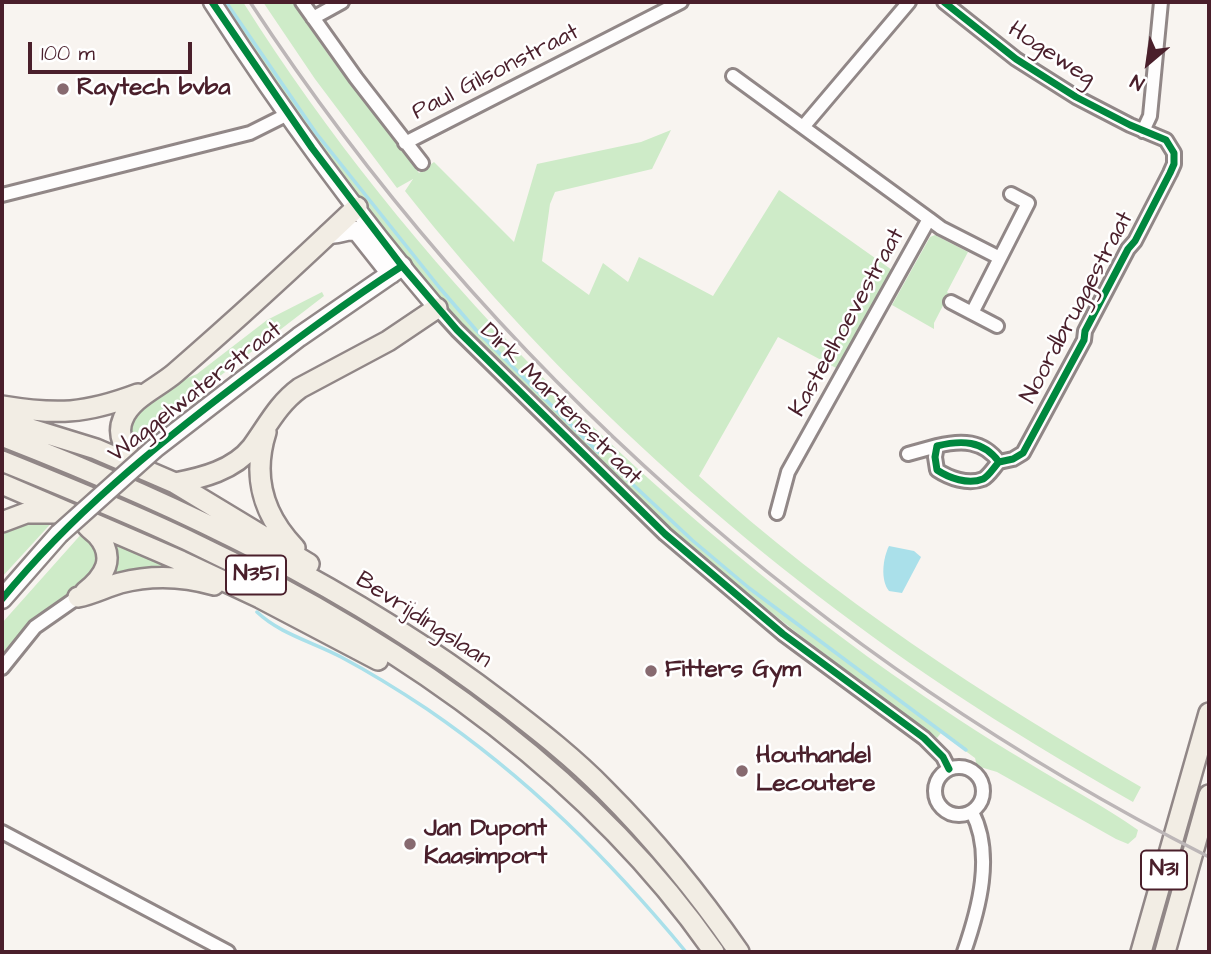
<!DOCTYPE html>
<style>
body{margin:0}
#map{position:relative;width:1211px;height:954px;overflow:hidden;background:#f8f4f0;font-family:"Architects Daughter",sans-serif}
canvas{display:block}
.frame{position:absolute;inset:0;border:4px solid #4a1f2b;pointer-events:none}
.north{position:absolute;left:1113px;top:28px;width:70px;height:70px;-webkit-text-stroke:5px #fff;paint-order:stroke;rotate:209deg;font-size:19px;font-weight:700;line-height:28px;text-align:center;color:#4a1f2b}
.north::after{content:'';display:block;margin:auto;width:24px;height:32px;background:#4a1f2b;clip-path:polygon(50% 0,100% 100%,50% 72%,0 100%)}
.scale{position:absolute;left:28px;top:42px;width:164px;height:32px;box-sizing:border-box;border:4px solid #4a1f2b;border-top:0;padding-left:9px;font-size:21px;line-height:24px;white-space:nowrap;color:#4a1f2b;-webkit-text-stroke:5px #fff;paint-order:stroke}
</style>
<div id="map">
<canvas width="1211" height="954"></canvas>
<div class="frame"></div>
<div class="north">N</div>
<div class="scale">100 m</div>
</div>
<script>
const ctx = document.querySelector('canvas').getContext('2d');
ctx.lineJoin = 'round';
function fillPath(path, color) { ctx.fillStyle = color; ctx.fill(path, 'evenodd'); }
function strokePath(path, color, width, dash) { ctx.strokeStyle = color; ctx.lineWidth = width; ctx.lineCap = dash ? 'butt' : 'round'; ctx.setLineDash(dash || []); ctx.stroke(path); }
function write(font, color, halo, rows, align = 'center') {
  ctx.font = font + ' "Architects Daughter",sans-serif'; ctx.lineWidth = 5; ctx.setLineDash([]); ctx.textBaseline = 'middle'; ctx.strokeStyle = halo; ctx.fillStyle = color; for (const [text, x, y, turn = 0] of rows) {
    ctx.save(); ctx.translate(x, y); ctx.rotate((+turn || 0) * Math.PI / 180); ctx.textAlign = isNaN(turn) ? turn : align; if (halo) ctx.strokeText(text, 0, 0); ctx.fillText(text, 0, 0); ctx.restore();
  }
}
fillPath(new Path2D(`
 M220,2H243C410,267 639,493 892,674C936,705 981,735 1027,762C1064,785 1102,805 1138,830L1136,837L1128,844L1116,839L997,772L977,766L975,758L941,733L937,738L797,633L717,569L654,513L458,320L327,157Z
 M263,2H292L330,57L419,173L434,162L514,242L537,164L641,142L671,130L652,169L555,192L550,204L542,261L589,295L603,263L628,282L639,257L713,296L779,190L892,270L838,369L778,337L699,476C833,598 985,697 1141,787L1133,802C1070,766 1008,729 948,689C744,552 557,384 405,191L413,179L397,188L315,79Z
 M935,235L968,252L947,292L949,294L934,323V329L892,305L930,237Z
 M322,292L324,296L142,436L140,442L129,433V422L135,409L173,384L197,374L267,320Z
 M56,518L2,577V526Z
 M84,531L102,557L89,583L54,603L34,618L2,656V623Z
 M104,535L188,569L108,582Z`), '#ceebc8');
fillPath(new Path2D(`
 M889,546L914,551L921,557L902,593L889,591C880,580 883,558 889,546Z`), '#aae0ea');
strokePath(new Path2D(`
 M226,2L316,133L439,287L476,330L598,452
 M611,464L692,540L749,588L966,750
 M257,612C280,634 313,642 341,657C371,673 400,691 427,709C528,778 609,859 686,952`), '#aae0ea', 3.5);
const minor = new Path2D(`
 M302,2L356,78L422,163
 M944,2L1016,59L1076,97L1130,125L1166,140L1174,153V164L1170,173L1135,241L1128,249L1085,331L1084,340L1023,453L1013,459L999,462C994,467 989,476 983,479C968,485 949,478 937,470L935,457L937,446C961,440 983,440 999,462
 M313,18L342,2
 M733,76L929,219L788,472L777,513
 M803,127L909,2
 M1143,131L1150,116L1161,2
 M405,143L681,2
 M2,195L250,133L288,114
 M929,219L941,228L1000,258
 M951,302L997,326
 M437,308L457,330L665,534L783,634L924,738L943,757L949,769
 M972,313L1028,203L1011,194
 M908,454L937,446
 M2,668L35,627L78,597
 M935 791a24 24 0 1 1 48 0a24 24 0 1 1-48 0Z
 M2,832L228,952
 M964,952C979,909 994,854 972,812`);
const tertiary = new Path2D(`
 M212,2C280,108 355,212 437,308`);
const secondary = new Path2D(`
 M328,234C339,234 348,229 357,231L391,274
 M154,449L299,337L402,266
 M2,599L59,534`);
const trunk = new Path2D(`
 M2,406C57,415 85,414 138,394
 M2,420L96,449L175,483L309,564
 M266,432C252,476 263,515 295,548
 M2,436C179,505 353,588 504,704C539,731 574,758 605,790C655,840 699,894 739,952
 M2,461C64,486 126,511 187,540C389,636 585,767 714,952
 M138,467C128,453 115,437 123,419C131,398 159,387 175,373C236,320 297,264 357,207
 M175,483C202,478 234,470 252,447C268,425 278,404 300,388L388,341L437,308
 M2,484L181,561L260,598L378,660
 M2,522L26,513H58
 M85,592C104,577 117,558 97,535C93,531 88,528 85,523
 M78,597C93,594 106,587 120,583C151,575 183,576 214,585
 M1141,952L1209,713
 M1165,952L1209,795`);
strokePath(minor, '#918787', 18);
strokePath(tertiary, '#918787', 21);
strokePath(secondary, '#918787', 23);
strokePath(trunk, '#918787', 24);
strokePath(minor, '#fefdfd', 12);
strokePath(tertiary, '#fefdfd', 16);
strokePath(secondary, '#fefdfd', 18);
strokePath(trunk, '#f2ede4', 19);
strokePath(new Path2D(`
 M250,2C489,367 821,660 1209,857`), '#bcb6b7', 3.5);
const secondaryBridge = new Path2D(`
 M59,534L154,449`);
strokePath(secondaryBridge, '#918787', 23, []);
strokePath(secondaryBridge, '#fefdfd', 18);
strokePath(new Path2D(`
 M212,2L312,148L402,266L457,330L665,534L783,634L924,738L943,757L949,769
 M944,2L1016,59L1076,97L1130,125L1166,140L1174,153V164L1170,173L1135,241L1128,249L1085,331L1084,340L1023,453L1013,459L999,462C994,467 989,476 983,479C968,485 949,478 937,470L935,457L937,446C961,440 983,440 999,462
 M2,599C71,515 154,447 241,381C294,341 346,302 402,266`), '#00873e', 7);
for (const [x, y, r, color] of [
 [63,89,7,"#876a70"],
 [651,671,7,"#876a70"],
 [742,771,7,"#876a70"],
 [410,844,7,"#876a70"]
]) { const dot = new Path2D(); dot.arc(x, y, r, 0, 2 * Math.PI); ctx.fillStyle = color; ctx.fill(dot); strokePath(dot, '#fff', 2.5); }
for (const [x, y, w] of [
 [256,575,60],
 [1164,870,46]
]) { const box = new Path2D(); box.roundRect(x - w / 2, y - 19.5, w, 39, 5); ctx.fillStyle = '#fff'; ctx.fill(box); strokePath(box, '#4a1f2b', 2); }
write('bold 23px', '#4a1f2b', null, [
 ["N351",256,575],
 ["N31",1164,870]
]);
write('24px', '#4a1f2b', '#fff', [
 ["Hogeweg",1051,55,33],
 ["Paul Gilsonstraat",496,73,-27],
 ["Noordbruggestraat",1078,308,-62],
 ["Kasteelhoevestraat",848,323,-61],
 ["Waggelwaterstraat",196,393,-38],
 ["Dirk Martensstraat",560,405,45],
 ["Bevrijdingslaan",423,621,33]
]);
write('bold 24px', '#4a1f2b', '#fff', [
 ["Raytech bvba",77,89],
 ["Fitters Gym",665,671],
 ["Houthandel",756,757],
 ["Lecoutere",756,785],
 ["Jan Dupont",424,830],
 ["Kaasimport",424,858]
], 'left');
</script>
